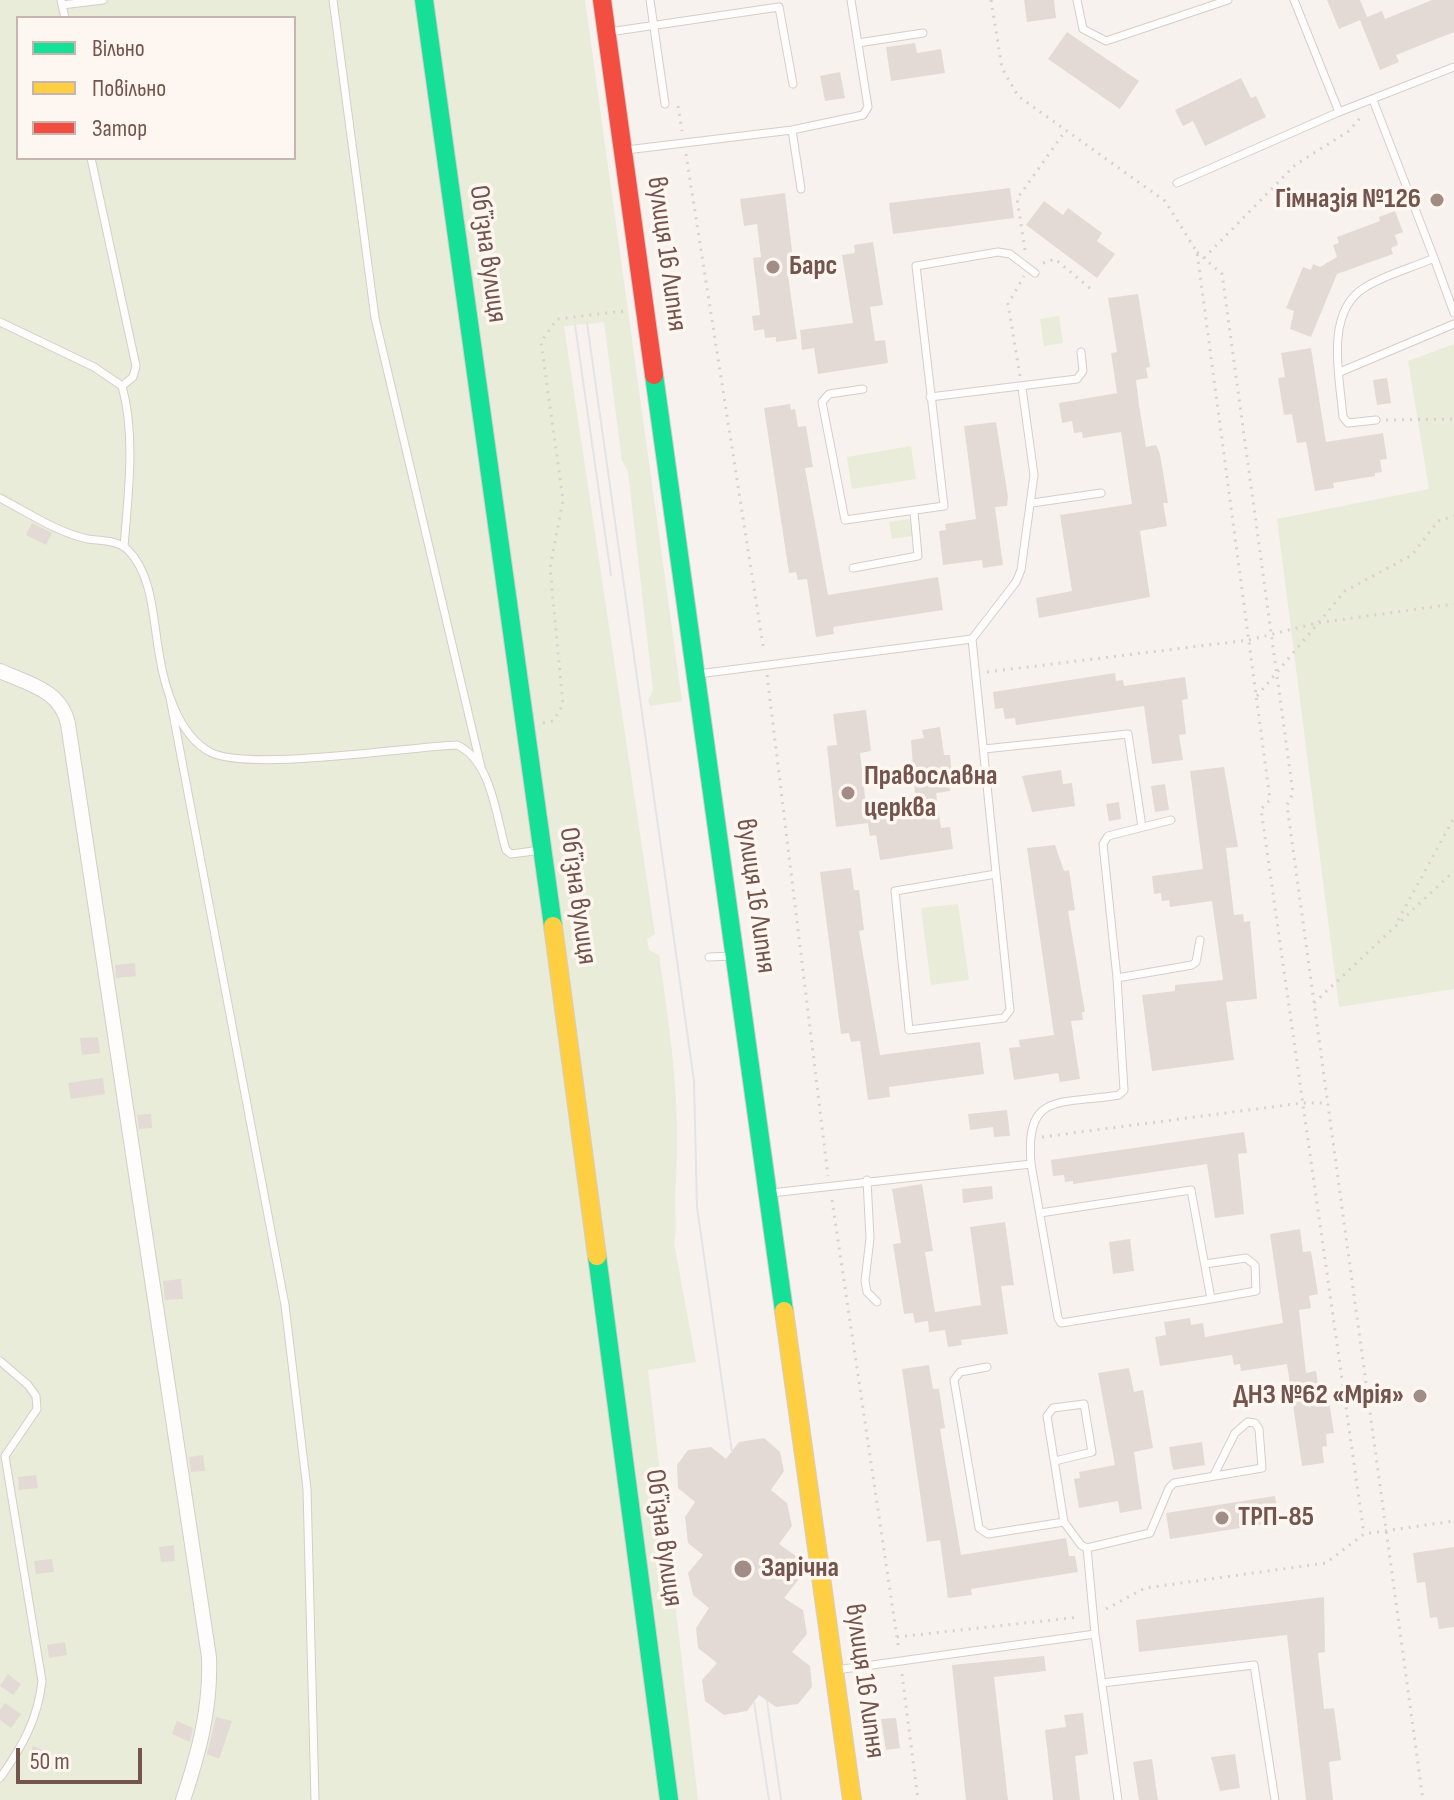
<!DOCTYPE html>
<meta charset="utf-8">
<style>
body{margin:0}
#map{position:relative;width:1454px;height:1800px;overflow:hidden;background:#f7f2ed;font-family:"Sofia Sans Condensed",sans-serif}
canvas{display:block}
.legend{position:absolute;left:16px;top:16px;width:280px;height:144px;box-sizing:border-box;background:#fef6f0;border:2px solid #c7b6af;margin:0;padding:10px 14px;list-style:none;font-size:24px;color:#74554e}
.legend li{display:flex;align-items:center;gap:16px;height:40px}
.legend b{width:40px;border:2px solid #c7b6af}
.scale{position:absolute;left:16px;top:1748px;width:126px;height:36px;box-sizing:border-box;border:4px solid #74554e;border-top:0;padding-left:10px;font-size:24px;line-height:28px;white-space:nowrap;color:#74554e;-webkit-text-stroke:6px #fef6f0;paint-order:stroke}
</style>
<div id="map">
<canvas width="1454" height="1800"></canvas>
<ul class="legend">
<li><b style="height:10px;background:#16e098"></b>Вільно</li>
<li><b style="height:10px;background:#ffcf43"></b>Повільно</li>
<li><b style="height:10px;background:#f24e42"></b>Затор</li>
</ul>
<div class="scale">50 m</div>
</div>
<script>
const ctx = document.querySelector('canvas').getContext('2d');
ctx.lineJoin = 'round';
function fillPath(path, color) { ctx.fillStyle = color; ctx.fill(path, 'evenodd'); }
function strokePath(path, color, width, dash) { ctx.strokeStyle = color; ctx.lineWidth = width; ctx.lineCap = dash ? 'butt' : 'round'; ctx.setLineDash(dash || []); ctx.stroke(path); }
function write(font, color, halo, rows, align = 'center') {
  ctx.font = font + ' "Sofia Sans Condensed",sans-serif'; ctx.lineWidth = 7; ctx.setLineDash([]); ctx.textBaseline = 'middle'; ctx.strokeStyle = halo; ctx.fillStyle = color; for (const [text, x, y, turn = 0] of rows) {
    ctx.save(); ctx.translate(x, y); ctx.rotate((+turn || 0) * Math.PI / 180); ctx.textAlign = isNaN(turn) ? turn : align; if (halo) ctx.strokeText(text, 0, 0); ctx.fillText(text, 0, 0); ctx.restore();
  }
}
fillPath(new Path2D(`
 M0,0H585L682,701L650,706L648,700L653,690L628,471L622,461L604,322L564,326L655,934L647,939L649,950L659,955C671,1035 682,1113 675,1194C674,1211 678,1225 674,1243L696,1362L648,1370L698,1800H0ZM18,18H294V158H18Z
 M1059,316L1063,343L1044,346L1040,319Z
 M1454,344V989L1339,1007L1277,519L1429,489L1408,361Z
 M911,446L916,479L852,489L847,457Z
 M910,519L912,536L892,539L889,522Z
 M958,904L969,980L931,985L921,908Z`), '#e8ecd9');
fillPath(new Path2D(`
 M1024,0H1054L1056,18L1027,22Z
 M1327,0H1360L1367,17L1339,29Z
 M1432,0H1454V32L1396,55L1399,62L1380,70L1360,20L1382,11L1385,19Z
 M1067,32L1139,81L1120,109L1048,59Z
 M915,43L917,53L941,49L945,73L891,81L886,47Z
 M840,72L845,98L825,101L820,76Z
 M1241,78L1251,98L1256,96L1266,117L1205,146L1193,121L1183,126L1175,110Z
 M1010,188L1014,218L893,234L889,203Z
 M785,193L794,267L787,268L797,339L776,342V337L765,338L764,329L754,331L752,316L760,315L753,258L761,257L757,224L744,226L740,199Z
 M1044,201L1063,215L1068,208L1102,233L1097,241L1115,254L1097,278L1026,225Z
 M1395,211L1403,232L1395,235L1398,245L1391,248L1393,254L1337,274L1311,337L1290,329L1294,311L1286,308L1303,267L1311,270L1313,264L1320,267L1337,257L1333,245L1339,243L1337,237L1380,221L1379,217Z
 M873,242L883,305L870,307L875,341L885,340L888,363L818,374L814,348L802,350L800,330L853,323L842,255L855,253L854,245Z
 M1138,294L1150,367L1146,368L1148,378L1136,380L1139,405L1146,447L1156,445L1160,454L1168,503H1163L1167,526L1140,531L1150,597L1039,618L1036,598L1072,591L1060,515L1132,504L1121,432L1083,438L1082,432L1074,433L1072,421L1062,423L1059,403L1117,393L1111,353L1117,352L1108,298Z
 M1311,348L1326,442L1383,433L1387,459L1380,460L1382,472L1375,473V476L1333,483L1334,488L1315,491L1306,442L1297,443L1292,414L1284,415L1278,378L1285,377L1281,353Z
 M1387,378L1391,403L1377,405L1373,380Z
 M790,404L791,410L795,409L798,427L806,426L813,467L805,468L828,595L938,577L943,610L833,627L834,634L816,637L807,579L798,580L796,572L789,573L764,408Z
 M996,422L1008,497L1007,506L995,507L1003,565L983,568L982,560L943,565L939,531L946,530L945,524L976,519L964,426Z
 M32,523L52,533L46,545L26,535Z
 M1115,673L1116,681L1123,680L1124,686L1185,677L1188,699L1182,700L1186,734L1179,735L1183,760L1152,764L1144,706L1016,725L1015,718L1005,719L1003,708L995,709L993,692Z
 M866,710L871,751L860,753L867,814L916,807L911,740L924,738L922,730L940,727L944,755H950L952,775H948L950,791L936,793L941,828L950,827L953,849L880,860L876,835L870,836L867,819L868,823L836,827L827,746L837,745L833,714Z
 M1224,767L1238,847L1226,848L1234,915L1243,914L1244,922L1250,921L1257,999L1226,1002L1234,1060L1152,1071L1142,995L1175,991V985L1223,980L1212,901L1170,907L1169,900L1162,901L1161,893L1154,894L1152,876L1203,869L1190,771Z
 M1061,770L1063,784L1072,783L1075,806L1032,812L1022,776Z
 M1165,784L1169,810L1155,812L1151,786Z
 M1119,802L1121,819L1109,821L1106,804Z
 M1055,845L1064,871L1069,870L1075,910L1068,911L1085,1012H1082L1083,1020L1071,1021L1080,1079L1060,1082L1058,1073L1014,1080L1009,1048L1020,1047L1019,1040L1054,1035L1027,848Z
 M851,868L854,890H859L864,930L859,931L880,1055L980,1042L984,1074L889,1087L890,1097L868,1100L860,1041L851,1042L849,1033L841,1034L820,872Z
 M135,963L136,976L116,978L115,965Z
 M98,1037L100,1053L82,1055L80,1038Z
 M103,1078L105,1094L71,1099L68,1083Z
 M1007,1110L1010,1136L994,1137L993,1127L970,1130L968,1114Z
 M151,1114L152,1128L139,1129L137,1115Z
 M1244,1132L1247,1153L1238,1154L1244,1214L1215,1218L1207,1164L1073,1184V1181L1065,1182L1064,1175L1053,1176L1051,1160Z
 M922,1184L933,1251L925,1252L935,1312L981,1305L970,1227L1005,1222L1014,1285L1001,1286L1008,1334L961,1340L962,1345L948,1347L945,1330L929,1332L928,1321L915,1323L913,1313L904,1314L893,1244L901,1243L892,1189Z
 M992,1186L993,1199L963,1203L962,1189Z
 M1300,1229L1303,1252L1311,1251L1318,1294L1309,1296L1311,1308L1299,1310L1306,1373L1316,1371L1318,1384L1326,1383L1334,1433L1326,1434L1327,1446L1322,1447L1324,1463L1302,1466L1287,1364L1241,1371L1240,1364L1234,1365L1232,1355L1160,1366L1155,1337L1166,1335L1164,1322L1190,1318L1191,1325L1203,1323L1205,1337L1283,1323L1270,1234Z
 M1130,1239L1134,1271L1113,1274L1109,1242Z
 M181,1279L183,1299L165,1300L163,1281Z
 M929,1365L933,1389H939L945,1428L940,1429L961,1555L1066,1538L1069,1556H1075L1078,1572L971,1589L972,1595L948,1598L940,1540L927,1542L902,1369Z
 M1129,1368L1134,1392L1143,1390L1153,1448L1134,1452L1142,1509L1120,1513L1118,1501L1079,1508L1074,1479L1080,1478L1079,1472L1115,1465L1098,1373Z
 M764,1438L780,1452L784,1471L771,1490L787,1503L792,1526L779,1544L796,1556L799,1579L784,1598L803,1610L807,1634L792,1652L810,1666L812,1687L798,1704L776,1707L759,1695L747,1711L724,1715L705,1701L702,1680L717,1663L698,1648L696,1628L709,1608L693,1595L688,1573L703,1555L688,1543L685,1517L695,1502L678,1488L677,1465L688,1450L711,1447L726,1459L739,1442Z
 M1202,1442L1205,1465L1173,1470L1169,1447Z
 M203,1455L205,1471L191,1472L189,1457Z
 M36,1475L38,1488L19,1490L18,1477Z
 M1275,1496L1279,1522L1170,1539L1166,1513Z
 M174,1545L175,1561L161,1562L159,1547Z
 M1454,1547V1627L1439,1629L1437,1617L1430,1618L1425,1582L1417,1583L1413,1553Z
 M52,1559L54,1572L36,1574L34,1561Z
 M1324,1597L1325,1652L1318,1653L1324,1709L1334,1708L1341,1760L1329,1762L1333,1800H1306L1287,1635L1139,1652L1136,1620Z
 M65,1642L67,1655L49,1658L47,1645Z
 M1044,1656L1046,1671L994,1677L1008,1800H966L952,1665Z
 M8,1674L21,1684L13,1695L0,1686Z
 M5,1703L21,1714L11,1728L0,1720V1710Z
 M1083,1713L1088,1754L1075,1756L1080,1800H1053L1045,1730L1066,1727L1064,1715Z
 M216,1717L232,1721L219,1759L207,1754Z
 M896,1718L900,1748L886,1750L881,1719Z
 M177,1721L193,1728L190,1742L172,1734Z
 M33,1746L47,1752L42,1764L28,1758Z
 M1235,1754L1240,1788L1220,1791L1211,1757Z
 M1152,1759L1158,1800H1139L1133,1762Z`), '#e4dad5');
const lane = new Path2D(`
 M61,0L65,18
 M333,0L375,318L481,767
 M650,0L665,104
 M1077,0L1083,29L1106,41L1228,0
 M1294,0L1339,112L1454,67
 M62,5L103,0
 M609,32L779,7L793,84
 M858,43L923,33
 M1373,100L1434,258C1412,268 1384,275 1364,288C1324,313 1340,379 1343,417L1348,423L1376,420
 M792,130L801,189
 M626,150L792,130L863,115L868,107L851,0
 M91,158L136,366L133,377L122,386
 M1177,183L1339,112
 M1434,258L1454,313
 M0,322L94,367L122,386C136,436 128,495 124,547
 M1340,372L1454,324
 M863,389L829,394L822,402L845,520L944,506L916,266L998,252L1010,254L1035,273
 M930,397L1077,379L1083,371L1081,352
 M0,498C27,512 58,533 88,539C102,541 117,540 128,550C153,575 153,620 159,653C164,686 178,735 210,752C248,772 406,747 457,745C492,761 496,817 506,850L511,854L541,850
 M1032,503L1101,493
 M853,568L918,556L914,512
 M972,639L1010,1010L1004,1018L909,1030L895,891L996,874
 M698,674L972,639L1016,582L1021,570L1034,475L1022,388
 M170,698L285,1305L307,1489L315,1800
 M984,749L1128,734L1142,827
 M709,957L733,956
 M1117,978L1192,965L1196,962L1200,940
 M867,1180L870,1238L865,1281L867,1292L877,1302
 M771,1193L1031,1164
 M1040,1213L1191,1190L1211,1299L1061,1323L1058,1318L1031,1164C1025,1091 1059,1105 1119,1095L1124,1090L1117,978L1103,844L1108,836L1171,820
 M1205,1264L1246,1258L1255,1265L1256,1291L1211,1299
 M0,1361L28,1385L36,1396L37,1409L5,1456L42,1681C38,1719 22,1747 0,1778
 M987,1367L960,1372L954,1380L979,1528L988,1534L1064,1522L1081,1545L1087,1548L1095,1634
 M1055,1461L1092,1452L1084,1404L1053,1408L1047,1416L1064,1522
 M1087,1548L1150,1533L1169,1488L1174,1483L1262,1468L1259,1429L1255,1423L1248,1422L1235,1433L1214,1475
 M836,1670L1095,1634L1118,1800
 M1102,1683L1254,1665L1275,1800`);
const street = new Path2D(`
 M0,671C29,684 61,690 68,724L209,1657C211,1708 199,1752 183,1800`);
const fast = new Path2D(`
 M424,0L553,926
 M654,375L784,1311
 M597,1256L669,1800`);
const slow = new Path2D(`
 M553,926L597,1256
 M784,1311L852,1800`);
const jam = new Path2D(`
 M602,0L654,375`);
strokePath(lane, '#d6cdca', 9);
strokePath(street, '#d6cdca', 16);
strokePath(fast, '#d6cdca', 20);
strokePath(slow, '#d6cdca', 20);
strokePath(jam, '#d6cdca', 20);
strokePath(new Path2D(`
 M991,0L1002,68L1018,96L1165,201L1197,252L1270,800L1261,809L1364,1534
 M678,106L682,131
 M686,154L764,652
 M1025,250L1017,199L1066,130
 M1197,252L1222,274L1293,793L1287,805L1423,1800
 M1204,258L1295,165L1349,131L1360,118
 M1043,263L1055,259L1092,290
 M1020,376L1008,304L1024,276
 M1386,420L1454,419
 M987,672L1249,640L1317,623L1454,604
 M767,675L828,1176
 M1257,696L1345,591L1412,555L1438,521L1454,516
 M543,723L553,721L563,705L550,568L563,500L541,342L557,319L625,311
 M1398,920L1454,818
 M1314,1003L1454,871
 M1042,1137L1302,1103H1328
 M832,1200L899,1651
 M1106,1609L1145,1588L1326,1563L1364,1534L1454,1521
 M897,1637L1080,1617
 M902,1674L918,1800`), '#dad1cf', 3, [2, 6]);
strokePath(lane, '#fefdfc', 7);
strokePath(street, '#fefdfc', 14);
strokePath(fast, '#16e098', 18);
strokePath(slow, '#ffcf43', 18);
strokePath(jam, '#f24e42', 18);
strokePath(new Path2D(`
 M587,323L694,1081L697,1207L732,1452
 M575,325L611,575
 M767,1701L781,1800
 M754,1702L769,1800`), '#e4e3e5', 2);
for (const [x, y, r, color] of [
 [1437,200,8,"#a28c86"],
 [773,267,8,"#a28c86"],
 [848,793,8,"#a28c86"],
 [1420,1396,8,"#a28c86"],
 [1222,1518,8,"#a28c86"],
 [743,1569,10,"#a28c86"]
]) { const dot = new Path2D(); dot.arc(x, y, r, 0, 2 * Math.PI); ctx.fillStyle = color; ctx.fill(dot); strokePath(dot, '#fef6f0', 3); }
write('bold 28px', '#74554e', '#fef6f0', [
 ["Гімназія №126",1421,200,"right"],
 ["Барс",789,267],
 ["Православна",864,777],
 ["церква",864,809],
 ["ДНЗ №62 «Мрія»",1404,1396,"right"],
 ["ТРП-85",1238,1518],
 ["Зарічна",761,1569]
], 'left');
write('28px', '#74554e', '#fef6f0', [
 ["Обʼїзна вулиця",487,254,82],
 ["вулиця 16 Липня",666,254,82],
 ["Обʼїзна вулиця",577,896,82],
 ["вулиця 16 Липня",755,896,82],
 ["Обʼїзна вулиця",663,1538,82],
 ["вулиця 16 Липня",864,1681,82]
]);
</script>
